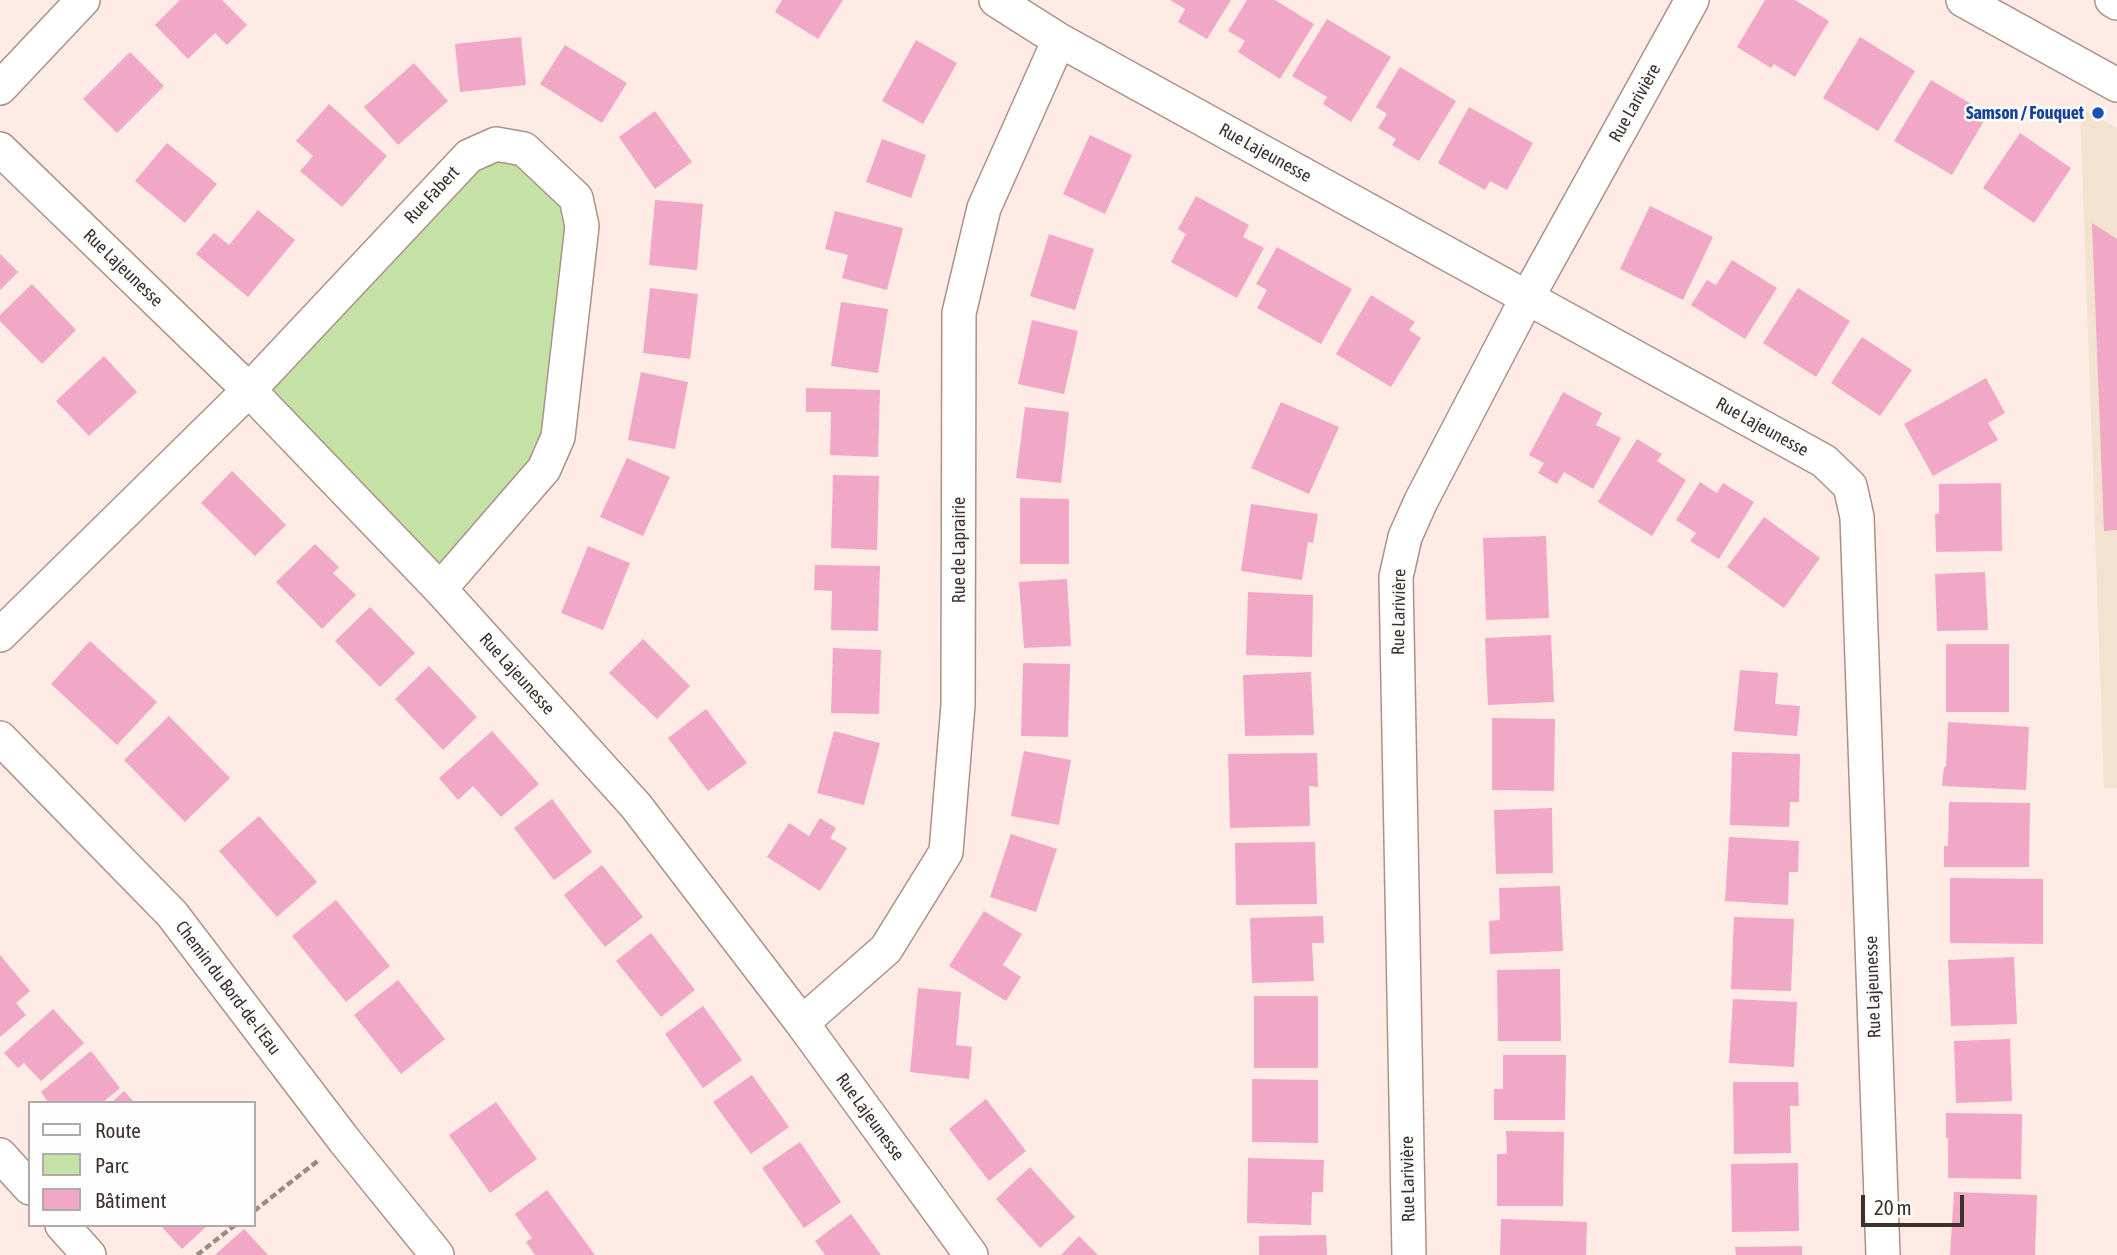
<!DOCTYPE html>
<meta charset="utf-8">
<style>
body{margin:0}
#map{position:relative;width:2117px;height:1255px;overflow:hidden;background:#feebe5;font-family:"Asap Condensed",sans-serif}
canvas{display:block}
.legend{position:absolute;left:28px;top:1101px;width:228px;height:126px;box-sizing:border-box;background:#fdfdfd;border:2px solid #b0abaa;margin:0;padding:9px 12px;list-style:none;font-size:21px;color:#3d312d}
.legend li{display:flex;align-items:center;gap:14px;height:35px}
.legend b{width:35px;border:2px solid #b0abaa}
.scale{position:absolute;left:1861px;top:1195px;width:103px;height:32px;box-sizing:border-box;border:4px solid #3d312d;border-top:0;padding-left:9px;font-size:21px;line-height:24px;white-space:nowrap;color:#3d312d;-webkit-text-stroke:5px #fdfdfd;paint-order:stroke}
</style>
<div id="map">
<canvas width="2117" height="1255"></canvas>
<ul class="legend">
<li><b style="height:9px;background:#fff"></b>Route</li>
<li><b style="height:19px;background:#c4e2a6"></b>Parc</li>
<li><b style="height:19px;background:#f0a8c6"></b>Bâtiment</li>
</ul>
<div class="scale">20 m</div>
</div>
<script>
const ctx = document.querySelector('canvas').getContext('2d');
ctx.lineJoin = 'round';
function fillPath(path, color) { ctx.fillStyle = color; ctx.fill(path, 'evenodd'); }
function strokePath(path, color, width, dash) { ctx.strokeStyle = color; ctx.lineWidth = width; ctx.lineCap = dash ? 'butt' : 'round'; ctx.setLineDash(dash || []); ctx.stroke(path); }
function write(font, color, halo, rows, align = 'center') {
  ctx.font = font + ' "Asap Condensed",sans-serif'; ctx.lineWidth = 5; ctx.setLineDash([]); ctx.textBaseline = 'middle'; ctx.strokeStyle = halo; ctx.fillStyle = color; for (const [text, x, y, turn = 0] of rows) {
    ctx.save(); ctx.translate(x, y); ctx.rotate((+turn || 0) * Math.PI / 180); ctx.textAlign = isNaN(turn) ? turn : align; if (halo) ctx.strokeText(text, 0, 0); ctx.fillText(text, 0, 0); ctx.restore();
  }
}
fillPath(new Path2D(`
 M2080,108L2117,128V788H2104Z`), '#f4e2d1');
fillPath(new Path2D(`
 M496,144L576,198L558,437L440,589L249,390Z`), '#c4e2a6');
fillPath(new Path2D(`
 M180,0H222L247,25L227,45L215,33L188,59L155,25Z
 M782,0H843L818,39L775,12Z
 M1170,0H1231L1207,39L1178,22L1185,9Z
 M1247,0H1275L1314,24L1280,79L1238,52L1245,41L1228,31Z
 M1765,0H1795L1829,21L1795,77L1774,64L1771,68L1737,47Z
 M1327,19L1391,57L1351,122L1323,104L1327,97L1292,76Z
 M521,37L526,85L460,92L455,44Z
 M1860,37L1915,71L1878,131L1823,98Z
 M916,40L957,63L923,124L882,101Z
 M565,45L627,83L602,123L540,84Z
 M130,52L164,86L117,133L83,99Z
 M414,63L448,101L398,145L364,107Z
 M1400,67L1456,101L1419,161L1392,145L1396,139L1378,128L1387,114L1376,107Z
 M1931,80L1988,114L1952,175L1894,141Z
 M329,104L387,156L342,207L300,171L313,156L296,141Z
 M1469,107L1533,143L1507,190L1490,181L1485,190L1438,163Z
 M655,111L692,162L655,189L619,137Z
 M2020,133L2071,168L2034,223L1983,188Z
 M1090,135L1132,155L1105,214L1063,194Z
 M882,139L926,155L911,198L866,182Z
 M167,143L217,184L185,223L135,181Z
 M1196,196L1249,225L1243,237L1264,248L1237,298L1171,262L1186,234L1178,229Z
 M655,200L703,204L697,270L649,265Z
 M1650,206L1713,237L1683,300L1620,269Z
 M258,210L295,240L248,297L196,254L214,233L229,245Z
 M835,211L903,228L887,290L842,278L848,255L825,249Z
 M2092,223L2117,239V530L2104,531Z
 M1049,234L1094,249L1075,310L1030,296Z
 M1277,247L1352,289L1321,344L1257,308L1267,290L1256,284Z
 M0,254L18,272L0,290Z
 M1732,260L1777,288L1745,339L1691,305L1707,280L1716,285Z
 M32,284L76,330L42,364L0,321V315Z
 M650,288L698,294L690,359L643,353Z
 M1798,288L1850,321L1816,377L1763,343Z
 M1371,295L1415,322L1409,330L1421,338L1391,387L1336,354Z
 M841,302L888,309L878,373L831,366Z
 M1032,320L1078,331L1064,394L1018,384Z
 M1862,337L1912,370L1880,416L1831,383Z
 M104,356L137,392L89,436L56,401Z
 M641,372L688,382L675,449L628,440Z
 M1986,378L2005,413L1988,423L1998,440L1933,476L1904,424Z
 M806,388L880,390L878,457L830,455L831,412H806Z
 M1563,392L1602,413L1596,425L1621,438L1593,489L1564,472L1557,484L1538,473L1544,463L1529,455Z
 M1281,402L1339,427L1309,494L1251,468Z
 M1025,407L1069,412L1061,483L1016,478Z
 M1637,439L1662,454L1657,461L1686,480L1652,536L1598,502Z
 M627,458L670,477L643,536L600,517Z
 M232,471L286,525L255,556L201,503Z
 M833,475L879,476L877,550L831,548Z
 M1700,482L1717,493L1723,483L1754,502L1719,559L1690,541L1696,533L1676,520Z
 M2001,483L2002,551L1936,552L1935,514H1939V484Z
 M1020,498L1069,499V564H1020Z
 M1251,504L1318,514L1313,543L1308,542L1302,580L1241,571Z
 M1764,517L1820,558L1784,608L1727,567Z
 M1546,536L1549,618L1486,620L1483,538Z
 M315,544L339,567L333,573L356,595L322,629L276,582Z
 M588,546L630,563L603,630L561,613Z
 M815,565L880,566L878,631L831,630L832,591L814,590Z
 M1985,572L1988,630L1937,631L1935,574Z
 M1067,579L1071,646L1024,648L1019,582Z
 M1248,592L1313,595L1312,657L1246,655Z
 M370,607L415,653L380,687L335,641Z
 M1551,635L1554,702L1488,705L1485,638Z
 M643,639L690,686L657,719L609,673Z
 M90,641L157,702L117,745L51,684Z
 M1946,644H2009V712H1946Z
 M833,648L881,650L879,714L831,713Z
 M1023,663L1070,664L1068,737L1021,736Z
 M429,666L477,717L443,750L395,699Z
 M1740,670L1778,673L1775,704L1800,706L1797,736L1734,731Z
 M1311,672L1314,735L1245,736L1243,675Z
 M706,709L747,763L708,791L668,738Z
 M169,716L230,778L185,822L124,760Z
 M1492,718L1555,719L1554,791L1492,790Z
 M1948,722L2029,727L2026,790L1942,786L1944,767H1946Z
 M492,731L539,784L501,817L473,786L458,800L439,778Z
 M834,731L880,743L864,805L817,793Z
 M1024,751L1071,760L1059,825L1011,816Z
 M1732,752L1800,754L1799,802H1790L1789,827L1730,825Z
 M1317,753L1318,787L1309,786L1310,826L1230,828L1228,754Z
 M552,799L592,852L554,880L514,828Z
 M1949,802L2030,803L2029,867H1944V846H1948Z
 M1552,808L1553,873L1496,874L1494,810Z
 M259,816L317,882L277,917L219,851Z
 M820,818L836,828L830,838L847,848L820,891L767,857L789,823L809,836Z
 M1011,834L1057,849L1036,912L990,897Z
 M1729,837L1799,841L1798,872H1789L1788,905L1725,901Z
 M1315,842L1317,904L1236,905L1235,843Z
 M602,865L643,917L605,947L564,895Z
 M1950,878L2043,879V944L1950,943Z
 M1560,886L1563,951L1490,954L1489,921L1500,920L1499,888Z
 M336,900L390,966L346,1002L292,936Z
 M984,911L1022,934L1003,965L1021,977L1006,1001L949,966Z
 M1323,916L1324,943H1312L1314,981L1252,983L1250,918Z
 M1734,917L1794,919L1791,991L1731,989Z
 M651,933L695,990L661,1017L616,961Z
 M0,955L30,991L16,1003L26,1015L0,1037Z
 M2014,957L2017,1024L1951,1026L1948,960Z
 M1560,969L1561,1041H1498L1497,970Z
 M398,980L445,1039L401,1074L354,1015Z
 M918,988L961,992L956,1045L972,1047L969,1079L910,1072Z
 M1254,996H1318V1068H1254Z
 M1733,999L1797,1002L1794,1067L1729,1063Z
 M703,1006L742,1060L703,1088L665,1034Z
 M53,1009L84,1043L41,1081L24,1063L18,1068L4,1053Z
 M2010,1039L2012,1101L1956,1103L1954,1041Z
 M91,1051L120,1088L102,1103H49L41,1092Z
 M1503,1055H1566L1565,1120H1494V1089H1503Z
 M752,1075L789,1127L751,1154L713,1102Z
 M1252,1079L1318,1080V1143L1252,1142Z
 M1733,1082H1798L1799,1106H1790L1791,1153L1734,1154Z
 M124,1091L135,1103H111Z
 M986,1099L1026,1151L989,1181L949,1129Z
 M496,1102L537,1159L490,1193L449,1135Z
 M1946,1113L2022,1114L2021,1179L1948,1178V1138H1946Z
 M1506,1131L1564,1132L1563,1206H1497V1154H1507Z
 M800,1142L841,1202L804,1228L762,1168Z
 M1248,1158L1324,1160L1323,1192H1312L1311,1225L1247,1223Z
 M1798,1163L1799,1231L1732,1232L1731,1164Z
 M1030,1167L1075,1217L1040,1248L996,1199Z
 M547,1190L595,1255H535L526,1242L532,1238L515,1214Z
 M1954,1192L2037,1195L2035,1255H1950Z
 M851,1214L881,1255H825L815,1241Z
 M1501,1219L1587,1222L1586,1255H1500Z
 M160,1225H208L182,1249Z
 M244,1229L268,1255H215Z
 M1326,1235L1327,1255H1259V1236Z
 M1079,1236L1098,1255H1061Z
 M1802,1246V1255H1736L1735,1247Z`), '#f0a8c6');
const minor = new Path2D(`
 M996,0L1059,40L1824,461L1850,486L1857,517L1883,1255
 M1963,0L2117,85
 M2112,0L2117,3
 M0,88L83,0
 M0,149L249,390L440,589L636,806L802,1023L971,1255
 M0,635L249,390L469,156L496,144L524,149L576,198L582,226L558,437L544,469L440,589
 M0,738L172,914L344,1140L437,1255
 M802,1023L886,949L946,852L958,705L959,313L984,208L1059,40
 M0,1155L30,1188
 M62,1225L89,1255
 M1409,1255L1396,577L1405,537L1421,501L1527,298L1692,0`);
strokePath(minor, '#ad9187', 36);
strokePath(new Path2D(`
 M254,1211L319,1160
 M197,1255L235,1225`), '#9b8b86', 4.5, [7, 3.5]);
strokePath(minor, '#fff', 33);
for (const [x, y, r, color] of [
 [2098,113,7,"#1a4fb4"]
]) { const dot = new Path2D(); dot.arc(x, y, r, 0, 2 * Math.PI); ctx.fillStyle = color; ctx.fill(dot); strokePath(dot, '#fdfdfd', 2.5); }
write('18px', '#3d312d', '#fdfdfd', [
 ["Rue Larivière",1635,103,-61],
 ["Rue Lajeunesse",1265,153,29],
 ["Rue Fabert",432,195,-47],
 ["Rue Lajeunesse",123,268,44],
 ["Rue Lajeunesse",1762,427,29],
 ["Rue de Laprairie",959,550,-90],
 ["Rue Larivière",1399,612,-89],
 ["Rue Lajeunesse",517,674,48],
 ["Rue Lajeunesse",1873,987,-92],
 ["Chemin du Bord-de-l'Eau",228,988,53],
 ["Rue Lajeunesse",870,1117,54],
 ["Rue Larivière",1408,1179,-91]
]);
write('bold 18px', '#164399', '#fdfdfd', [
 ["Samson / Fouquet",2084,113]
], 'right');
</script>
